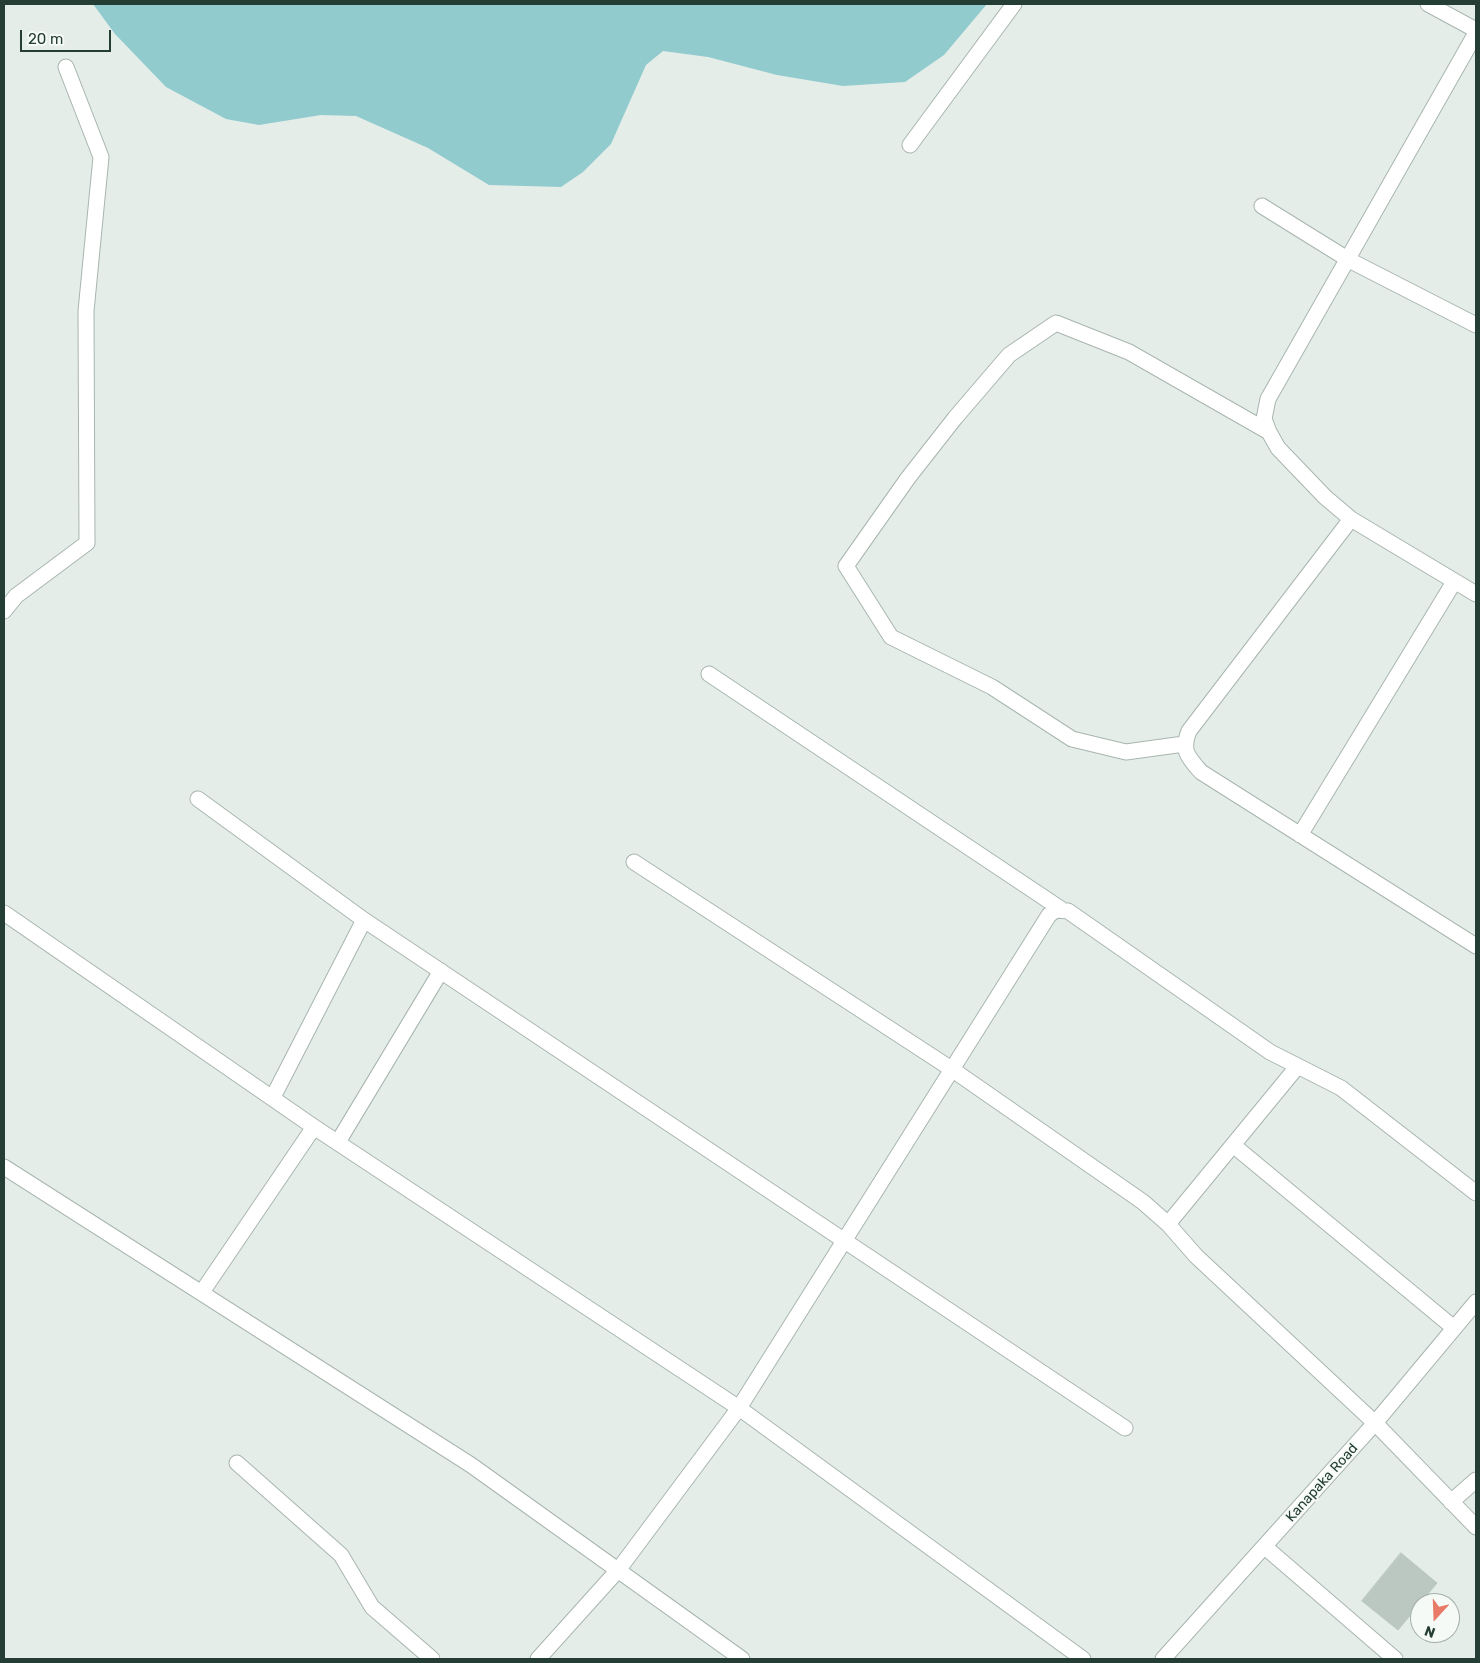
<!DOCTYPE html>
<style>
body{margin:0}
#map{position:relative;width:1480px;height:1663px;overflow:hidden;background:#e5ede9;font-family:Rubik,sans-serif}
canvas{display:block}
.frame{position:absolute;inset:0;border:5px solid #253e35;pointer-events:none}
.north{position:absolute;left:1410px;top:1593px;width:50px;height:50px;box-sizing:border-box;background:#f6faf7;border:1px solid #a2afa9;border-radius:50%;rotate:200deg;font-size:14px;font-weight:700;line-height:20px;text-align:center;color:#253e35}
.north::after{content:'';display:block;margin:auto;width:18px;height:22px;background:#e97a68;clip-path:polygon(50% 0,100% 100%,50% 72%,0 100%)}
.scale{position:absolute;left:20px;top:30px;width:91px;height:22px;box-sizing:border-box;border:2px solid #253e35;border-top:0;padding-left:6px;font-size:15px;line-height:18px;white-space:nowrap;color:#253e35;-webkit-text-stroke:4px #f6faf7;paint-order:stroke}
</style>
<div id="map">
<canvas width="1480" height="1663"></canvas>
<div class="frame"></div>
<div class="north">N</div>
<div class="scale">20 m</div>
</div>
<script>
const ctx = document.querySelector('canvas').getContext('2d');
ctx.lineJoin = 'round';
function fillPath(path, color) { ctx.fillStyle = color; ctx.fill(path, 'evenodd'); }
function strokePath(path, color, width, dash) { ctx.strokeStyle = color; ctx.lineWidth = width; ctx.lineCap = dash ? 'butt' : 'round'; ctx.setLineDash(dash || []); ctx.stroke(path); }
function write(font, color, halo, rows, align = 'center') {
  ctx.font = font + ' Rubik,sans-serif'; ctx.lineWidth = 4; ctx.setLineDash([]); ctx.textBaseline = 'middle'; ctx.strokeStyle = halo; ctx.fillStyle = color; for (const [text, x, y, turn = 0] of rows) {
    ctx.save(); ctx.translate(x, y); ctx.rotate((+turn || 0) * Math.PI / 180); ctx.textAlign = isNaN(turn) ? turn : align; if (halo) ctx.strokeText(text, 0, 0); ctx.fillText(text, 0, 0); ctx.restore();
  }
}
fillPath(new Path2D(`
 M93,4H987L944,55L905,82L843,86L777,75L708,57L663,51L646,65L611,144L583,172L561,187L489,185L428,148L356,116L321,115L259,125L226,119L166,87L115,34Z`), '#91cbce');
const building = new Path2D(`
 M1401,1553L1437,1583L1398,1630L1362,1601Z`);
fillPath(building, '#bbc8c2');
strokePath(building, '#b8c7bf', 1);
const minor = new Path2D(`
 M1428,4L1476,30
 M1476,33L1268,399L1264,419L1269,432L1278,448L1325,497L1351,519L1476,594
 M910,145L1014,4
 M1262,206L1349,260L1476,325
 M1351,519L1189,731C1181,751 1188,757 1201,772L1476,946
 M4,611L16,596L87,543L86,311L101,157L66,67
 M709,674L1061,909
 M1184,744L1126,752L1072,739L992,687L891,637L846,566L908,478L955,418L1009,355L1056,323L1129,352L1269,432
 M198,799L364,920L1125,1428
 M1300,835L1454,582
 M634,862L953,1070L1143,1202L1168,1224L1196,1256L1375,1423L1476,1527
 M4,913L314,1127L739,1408L1083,1659
 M273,1097L364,920
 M338,1142L441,971
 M1233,1145L1454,1328
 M4,1167L471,1465L742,1659
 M1168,1224L1297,1067
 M202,1292L314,1127
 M237,1463L341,1555L372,1607L432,1659
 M1451,1502L1476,1480
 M1265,1547L1395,1659
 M538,1659L619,1569L739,1408L1049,915L1056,910L1068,911L1270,1052L1341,1088L1476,1193
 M1163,1659L1375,1423L1476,1302`);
strokePath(minor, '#a8b5af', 17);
strokePath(minor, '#fff', 15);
write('14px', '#253e35', '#f6faf7', [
 ["Kanapaka Road",1322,1483,-48]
]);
</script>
